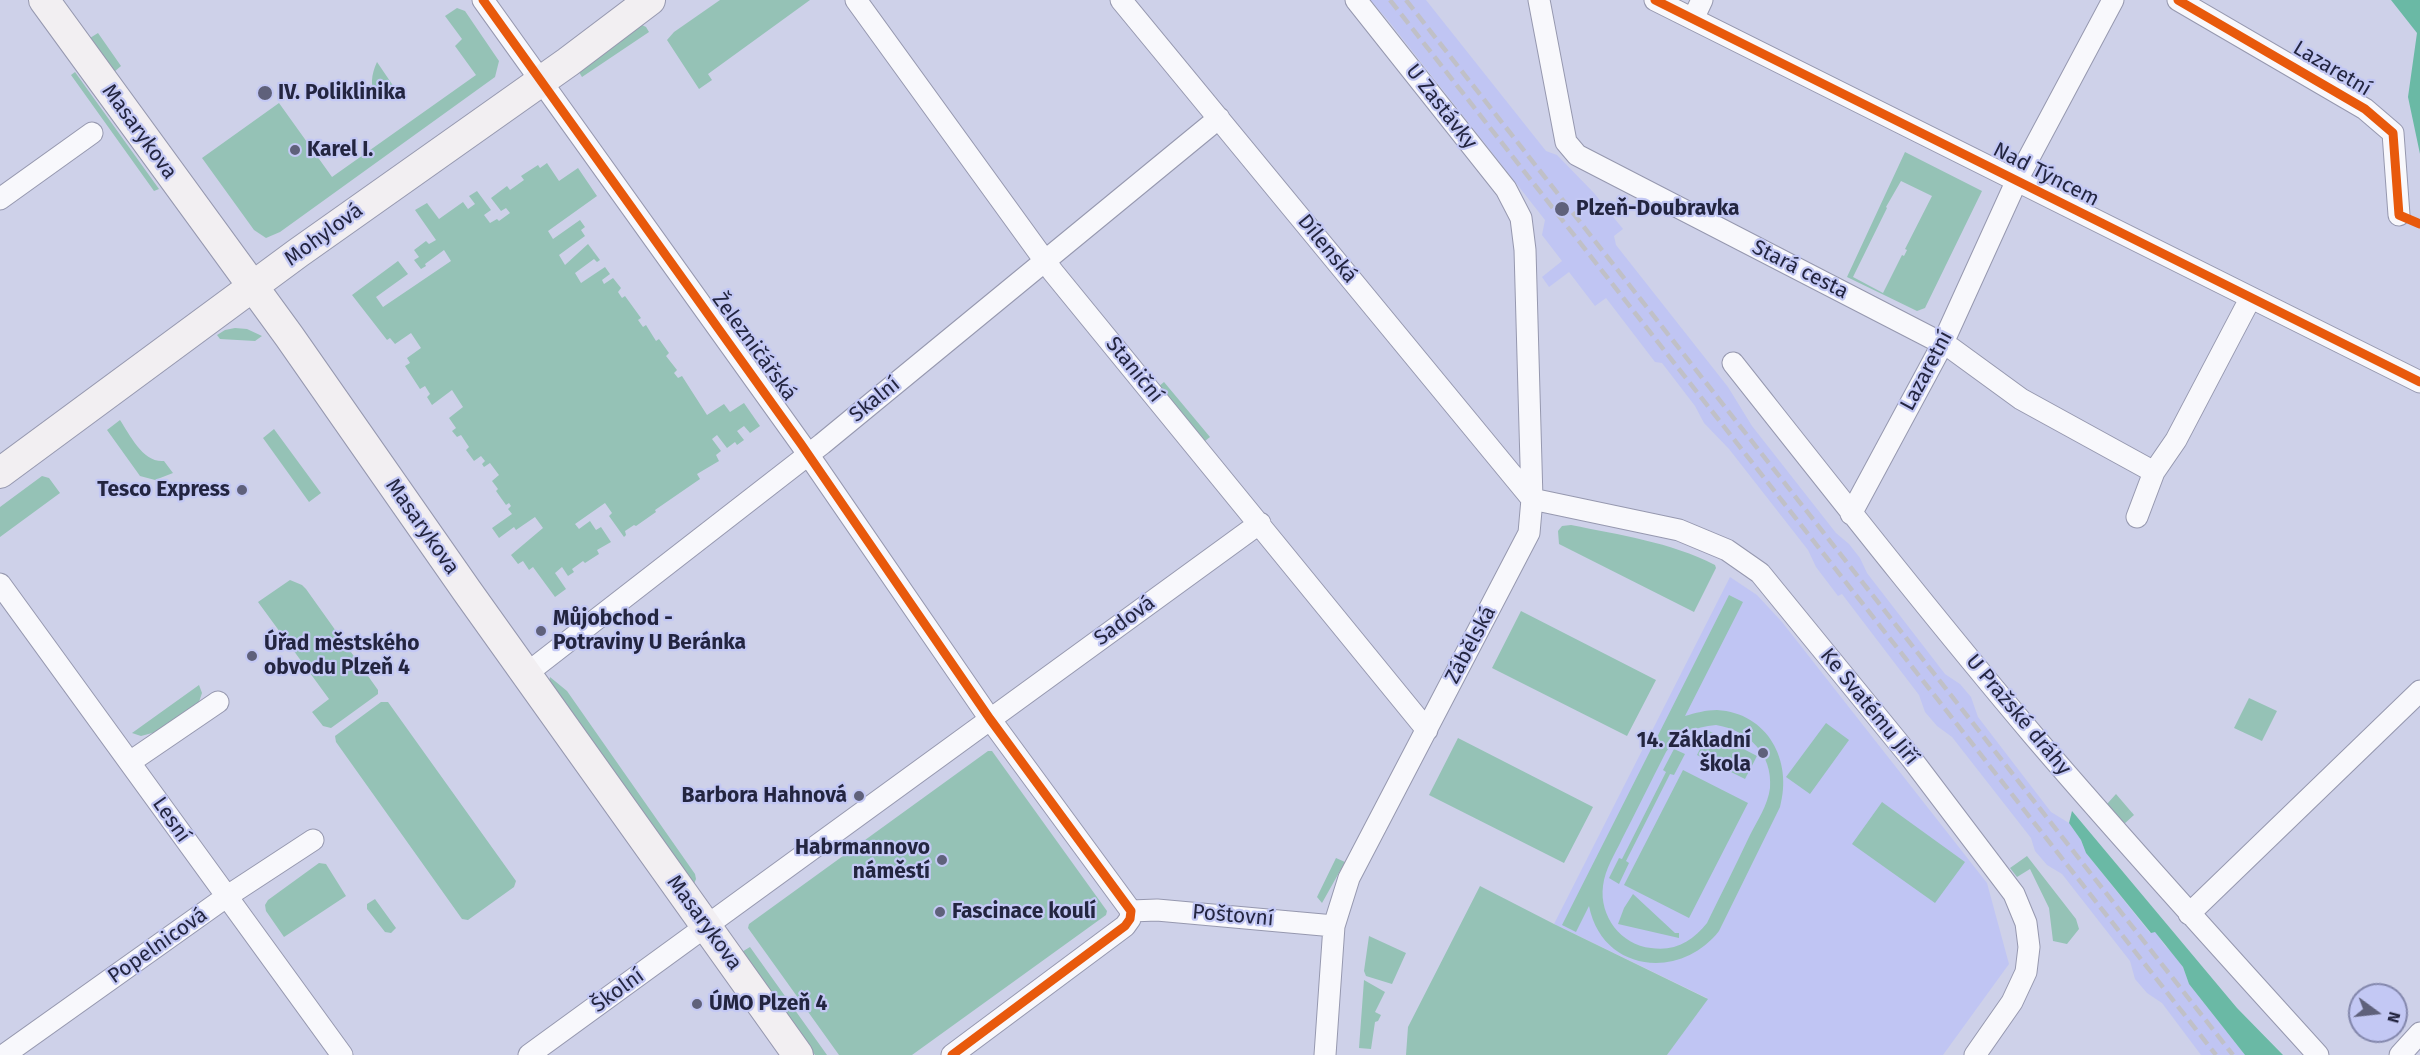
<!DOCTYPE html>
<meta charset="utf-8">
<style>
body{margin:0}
#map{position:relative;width:2420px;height:1055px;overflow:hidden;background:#ced1e9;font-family:"Fira Sans",sans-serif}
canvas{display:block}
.north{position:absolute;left:2348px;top:983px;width:60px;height:60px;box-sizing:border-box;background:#c3c8f4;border:2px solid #8387ac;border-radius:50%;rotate:105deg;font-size:16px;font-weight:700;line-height:24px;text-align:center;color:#232540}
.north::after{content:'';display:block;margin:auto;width:21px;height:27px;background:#5f617b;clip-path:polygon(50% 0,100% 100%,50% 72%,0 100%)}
</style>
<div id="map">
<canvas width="2420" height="1055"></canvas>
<div class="north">N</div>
</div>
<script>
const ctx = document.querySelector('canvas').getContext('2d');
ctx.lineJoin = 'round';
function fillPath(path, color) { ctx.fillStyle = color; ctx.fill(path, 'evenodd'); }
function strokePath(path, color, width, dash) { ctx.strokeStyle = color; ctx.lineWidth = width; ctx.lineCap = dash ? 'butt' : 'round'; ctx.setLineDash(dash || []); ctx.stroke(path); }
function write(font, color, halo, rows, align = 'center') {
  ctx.font = font + ' "Fira Sans",sans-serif'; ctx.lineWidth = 4.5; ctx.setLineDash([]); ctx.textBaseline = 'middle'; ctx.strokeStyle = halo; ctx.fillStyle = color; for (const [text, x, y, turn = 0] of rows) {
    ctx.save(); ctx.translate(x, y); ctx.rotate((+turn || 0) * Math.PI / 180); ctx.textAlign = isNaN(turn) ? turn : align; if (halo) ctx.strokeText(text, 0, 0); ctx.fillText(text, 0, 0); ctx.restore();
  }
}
fillPath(new Path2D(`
 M1370,0H1426L1546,151L1557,155L1594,193L1623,229L1614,236L1616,245L1728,387L1752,426L1836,533L1849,544L1860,558L1867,573L1945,674L1960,684L1971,697L1978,717L2051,812L2069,823L2081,840L2086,853L2150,933L2155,931L2165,946L2173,953L2183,967L2189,984L2245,1055H2201L2162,1003L2147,993L2135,979L2130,961L2062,874L2047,865L2035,851L2031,838L1952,737L1937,726L1925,712L1919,695L1842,594L1838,596L1816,567L1808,550L1729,449L1704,423L1695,406L1662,363L1655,362L1606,298L1595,306L1569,272L1549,287L1542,277L1562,261L1542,235L1545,220L1387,19Z
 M1730,577L1757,595L1782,622L1987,883L2009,964L1943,1055H1667L1707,998L1554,924Z`), '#c0c5f3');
fillPath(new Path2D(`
 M720,0H810L708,74L712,80L699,89L667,40L674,32Z
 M457,8L465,11L499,61L495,77L280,232L266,238L254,230L202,158L279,103L332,177L476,75L455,46L462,39L445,16Z
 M638,23L646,27L649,32L582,77L577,69Z
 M98,33L121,66L114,72L90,38Z
 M377,62L394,87L376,99C370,86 371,75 377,62Z
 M75,72L159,189L154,191L71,75Z
 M1905,152L1982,191L1925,308L1917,311L1847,277ZM1901,181L1932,196L1905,249L1907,250L1904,256L1902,255L1883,293L1853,277L1887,208L1886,207Z
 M547,163L559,181L578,168L597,196L548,231L553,239L580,220L585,227L581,230L585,236L559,255L565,265L588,244L600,260L597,262L594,259L575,273L581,283L605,267L610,274L602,280L604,284L613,278L621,288L618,292L622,298L625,296L641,318L638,320L643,327L646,325L656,341L659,339L669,353L666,356L677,370L674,373L678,378L682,376L707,415L724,404L730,412L744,403L760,426L750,433L744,426L737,431L744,440L737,445L735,442L727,448L717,435L712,439L721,451L716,455L719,461L697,474L700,479L655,510L656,512L636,526L634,525L625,531L626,535L624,537L609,516L612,513L605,503L575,524L579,529L590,521L596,530L601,527L611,542L597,550L599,554L585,563L583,561L572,569L574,572L568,576L562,567L555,573L566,589L555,597L533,567L529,570L523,561L518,564L511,555L543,528L535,517L516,530L514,527L499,538L492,528L512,514L508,509L511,506L509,503L506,505L496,491L498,489L492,481L499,475L490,463L484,467L482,464L485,461L481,456L474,461L466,450L469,447L461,435L457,437L452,431L456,428L449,418L463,407L452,390L432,405L427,397L430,394L425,386L420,389L405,366L410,363L407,358L421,348L411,333L395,344L390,338L387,340L352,295L398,261L408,274L376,297L383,307L451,261L444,250L425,264L426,266L421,269L414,260L419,257L414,250L426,241L429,244L436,240L415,210L427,203L439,219L463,202L468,209L475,204L469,196L477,191L491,210L484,215L490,223L497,219L499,221L510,213L506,208L501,211L491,198L507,186L510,190L524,180L521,176L538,165L540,168Z
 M235,328L247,329L262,336L255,341L220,339L217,335L225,330Z
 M1164,382L1210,437L1205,441L1158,387Z
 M120,420C130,435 143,463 164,461L173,473L155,480L140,476L107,430Z
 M274,429L321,493L309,502L263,438Z
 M42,476L49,478L60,493L0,537V507Z
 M1571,525C1620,535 1670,542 1715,565L1716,568L1694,612L1559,544L1558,531L1562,526Z
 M290,580L302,585L306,589L378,690V694L331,728L323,726L312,712L329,699L258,602Z
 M1729,595L1743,602L1685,716C1695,713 1706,710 1717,710C1768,713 1793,761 1780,807L1719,931C1680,981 1602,972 1589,906L1576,932L1562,925ZM1716,725C1748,730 1773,754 1770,788C1768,805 1757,821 1750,835C1736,865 1721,894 1707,923C1693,941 1674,952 1651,948C1621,945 1599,916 1603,886C1605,869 1615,854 1622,839C1637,810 1651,781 1666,752C1679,734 1694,727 1716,725Z
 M1521,611L1656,680L1627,736L1492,668Z
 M550,677L567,691L695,874L696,879L693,886L549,683Z
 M199,685L202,693L199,702L156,732L141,736L132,733Z
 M2249,698L2277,711L2262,741L2234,728Z
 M381,702H388L516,881L514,887L468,920L462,919L336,742L335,736Z
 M1826,723L1849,740L1810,794L1786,777Z
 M1709,731L1757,756L1745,779L1697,755Z
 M1458,738L1593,807L1564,863L1429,795Z
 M1674,749L1685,754L1674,775L1670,774L1626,861L1629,863L1619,884L1609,878L1619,858L1622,859L1666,772L1663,770Z
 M988,751H992L1107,911L1106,915L912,1055H839L748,928L749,924Z
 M1683,770L1748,803L1689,918L1624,885Z
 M2116,794L2134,815L2124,824L2107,804Z
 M1882,802L1965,862L1935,903L1852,844Z
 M2027,856L2076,919L2079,929L2067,944L2053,941L2049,908L2030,869L2017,877L2010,868Z
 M1336,858L1345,862L1322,903L1317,897Z
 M319,863L326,864L346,896L284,937L266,911L265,905L268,900Z
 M1480,886L1554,924L1708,999L1667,1055H1406L1408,1027Z
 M1633,894L1675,933H1679V938L1618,924L1624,908Z
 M375,899L396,928L391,933L385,932L367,909V904Z
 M1369,936L1406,953L1392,984L1366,976L1364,971Z
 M750,947L827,1055H815L740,953Z
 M1364,980L1385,992L1375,1012L1381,1015L1378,1021L1375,1022L1371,1049L1359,1048Z`), '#95c2b6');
fillPath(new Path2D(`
 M2391,0H2420V154L2408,97L2417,33Z
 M2072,811L2237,1008L2283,1055H2245L2189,984L2183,967L2155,932L2151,933L2086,853L2081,840L2069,823Z`), '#6ab9a5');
const street = new Path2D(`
 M483,0L801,444L990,719L1131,911L1130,919L1125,926L952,1055
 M856,0L1053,272L1427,730
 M1121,0L1532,499
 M1539,0L1566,142L1577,155L1951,348L2021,399L2154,472
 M1655,0L2420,382
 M2178,0L2365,109L2393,133L2399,215
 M1693,19L1702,0
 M0,199L92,133
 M1733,363C1832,488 1930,613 2033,735C2126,844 2222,949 2318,1055
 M1532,499L1679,530L1727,550L1760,573L1911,758L2014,894L2026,923L2029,947L2026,972L2012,1002L1975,1055
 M1851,514L1942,345L2017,180L2113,0
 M2137,517L2154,472L2176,440L2250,299
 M0,584L342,1055
 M526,674L822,444L1219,118
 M130,762L218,702
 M1131,911L1157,910L1334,926
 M2189,914L2420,691
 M4,1055L226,897L313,840
 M529,1055L1260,523
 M1325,1055L1334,926L1349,878L1529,533L1532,499L1525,250L1521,218L1506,189L1356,0
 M2400,1055L2420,1033`);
const secondary = new Path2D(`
 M44,0L289,336L467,591L798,1055
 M0,473L298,253L568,62L650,0`);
strokePath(street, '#9698af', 23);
strokePath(secondary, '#9698af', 32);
strokePath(street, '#f8f8fc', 21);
strokePath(secondary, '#f2eff2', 30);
strokePath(new Path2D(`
 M1390,0L2216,1055
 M1406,0L2233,1055`), '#c0c0c7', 4.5, [12, 6]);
strokePath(new Path2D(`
 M483,0L801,444L990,719L1131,911L1130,919L1125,926L952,1055
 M1655,0L2420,382
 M2178,0L2365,109L2393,133L2399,215L2420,224`), '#e8590c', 9);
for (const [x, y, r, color] of [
 [265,93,8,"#5f617b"],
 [295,150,6,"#5f617b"],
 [1562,209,8,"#5f617b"],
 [242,490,6,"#5f617b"],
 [541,631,6,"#5f617b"],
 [252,656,6,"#5f617b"],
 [1763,753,6,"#5f617b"],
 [859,796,6,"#5f617b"],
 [942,860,6,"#5f617b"],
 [940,912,6,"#5f617b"],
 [697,1004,6,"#5f617b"]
]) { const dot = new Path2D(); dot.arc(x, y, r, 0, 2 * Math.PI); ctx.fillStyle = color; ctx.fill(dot); strokePath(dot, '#c3c8f4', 2); }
write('21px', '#232540', '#c3c8f4', [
 ["Lazaretní",2332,69,31],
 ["U Zastávky",1441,107,52],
 ["Masarykova",139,132,54],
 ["Nad Týncem",2046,175,27],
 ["Mohylová",324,235,-36],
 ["Dílenská",1327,249,51],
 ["Stará cesta",1800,270,27],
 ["Železničářská",754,347,54],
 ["Staniční",1134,370,51],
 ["Lazaretní",1927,371,-62],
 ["Skalní",875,400,-39],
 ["Masarykova",422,527,55],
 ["Sadová",1125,621,-36],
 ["Zábělská",1471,645,-62],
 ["Ke Svatému Jiří",1869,707,51],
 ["U Pražské dráhy",2018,715,50],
 ["Lesní",171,820,55],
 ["Poštovní",1233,916,5],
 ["Masarykova",704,923,54],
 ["Popelnicová",158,946,-35],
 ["Školní",618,991,-36]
]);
write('bold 21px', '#232540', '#c3c8f4', [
 ["IV. Poliklinika",278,93],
 ["Karel I.",307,150],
 ["Plzeň-Doubravka",1576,209],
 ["Tesco Express",230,490,"right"],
 ["Můjobchod -",553,619],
 ["Potraviny U Beránka",553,643],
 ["Úřad městského",264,644],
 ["obvodu Plzeň 4",264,668],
 ["14. Základní",1751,741,"right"],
 ["škola",1751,765,"right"],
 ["Barbora Hahnová",847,796,"right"],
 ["Habrmannovo",930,848,"right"],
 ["náměstí",930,872,"right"],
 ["Fascinace koulí",952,912],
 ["ÚMO Plzeň 4",709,1004]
], 'left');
</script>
